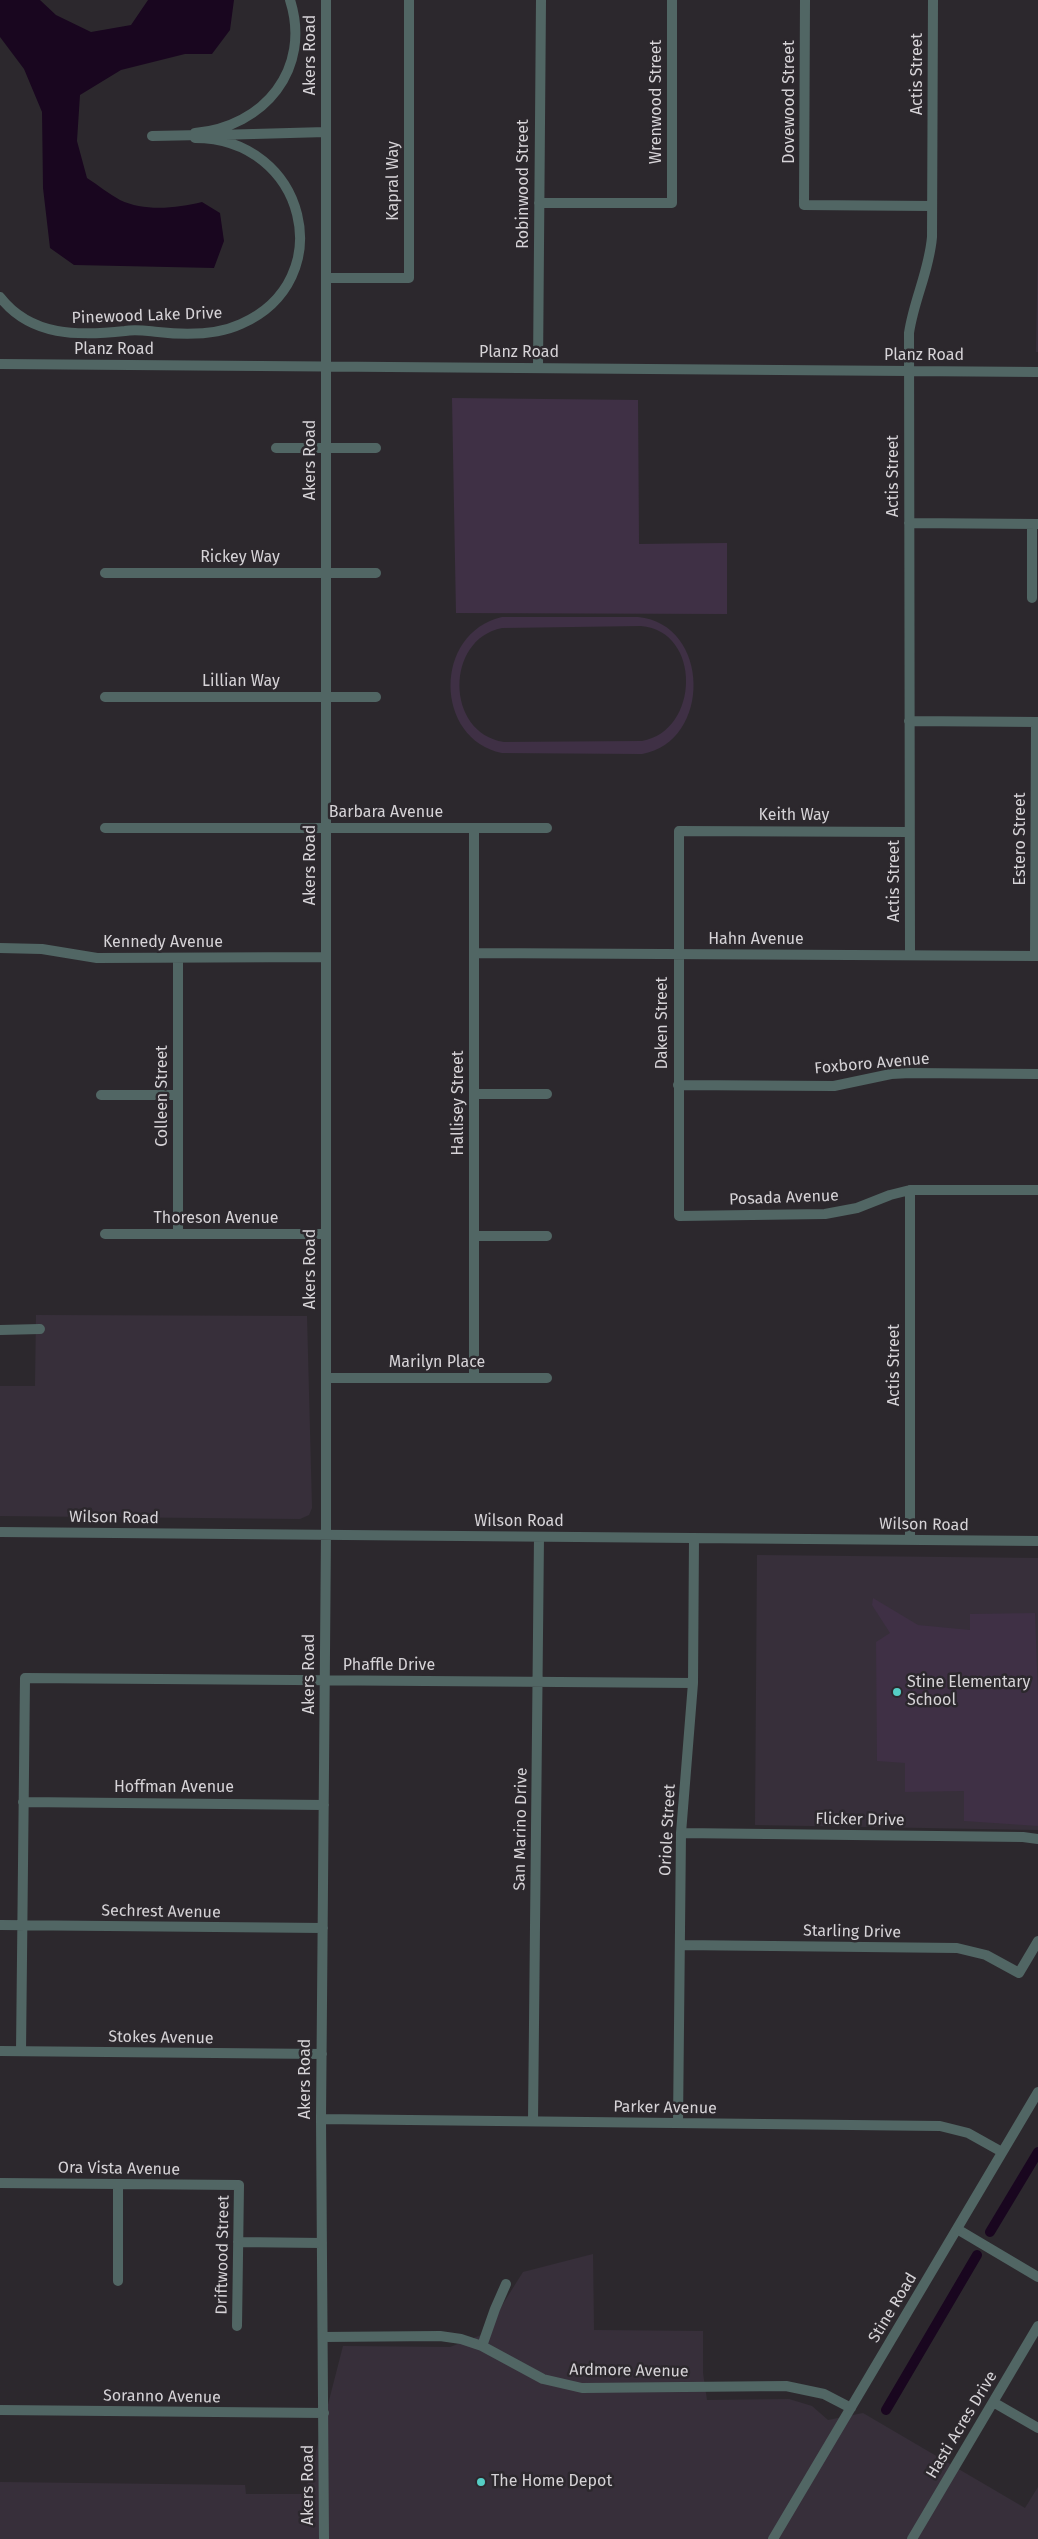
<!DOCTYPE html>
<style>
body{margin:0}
canvas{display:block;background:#2c282d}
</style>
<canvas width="1038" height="2539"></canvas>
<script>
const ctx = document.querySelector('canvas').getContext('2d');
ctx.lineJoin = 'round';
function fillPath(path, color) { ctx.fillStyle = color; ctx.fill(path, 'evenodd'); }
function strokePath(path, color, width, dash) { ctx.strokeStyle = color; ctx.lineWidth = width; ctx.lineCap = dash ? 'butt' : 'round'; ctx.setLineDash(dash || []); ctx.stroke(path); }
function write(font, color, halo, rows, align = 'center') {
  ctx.font = font + ' "Fira Sans",sans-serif'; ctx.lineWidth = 5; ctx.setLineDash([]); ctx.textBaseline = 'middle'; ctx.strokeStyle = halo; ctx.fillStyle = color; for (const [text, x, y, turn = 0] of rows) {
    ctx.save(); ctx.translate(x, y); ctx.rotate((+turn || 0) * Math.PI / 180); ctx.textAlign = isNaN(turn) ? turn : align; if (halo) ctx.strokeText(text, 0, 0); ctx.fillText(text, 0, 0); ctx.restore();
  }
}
fillPath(new Path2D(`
 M1038,241V352H1036Z
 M36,1315L307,1316L312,1508L309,1515L300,1519L0,1516V1386H35Z
 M757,1555L1038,1558V1830L755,1825Z
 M593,2254L594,2330L703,2331V2373L707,2400L789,2399L812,2406L828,2420L863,2413L1025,2508L1038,2487V2539H0V2482L245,2485L246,2494H305L343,2346L450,2347L484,2334L523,2272Z`), '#372f3a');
fillPath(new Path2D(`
 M452,398L638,400L639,544L727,543V614L456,613Z
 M502,617H638C711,624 712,742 642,754L502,753C434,739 433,633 502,617ZM641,626C702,631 700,731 642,741L504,742C445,733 445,639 502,628Z
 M873,1598L918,1625L970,1630V1614L1035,1613L1038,1695V1826L964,1821V1791L905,1792V1763L877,1761L876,1642L890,1633L872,1605Z`), '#3f3045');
fillPath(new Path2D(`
 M0,0H40L56,15L91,32L131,25L148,0H234L230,30L212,54H185L121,70L80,95L77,141L87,178C98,185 109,194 120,200C145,212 177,208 202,202L220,213L224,241L214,268L74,265L50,248L43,188L42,112L24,69L0,37Z`), '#19061f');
strokePath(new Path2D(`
 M990,2232L1038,2152
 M886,2410L977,2255`), '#19061f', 10);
strokePath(new Path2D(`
 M805,0L804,205L932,206
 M217,135L326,132
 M152,136L202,135
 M539,203H672V0
 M326,278H409V0
 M0,297C31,337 79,336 125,331C136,329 147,331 158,332C184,335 217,335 241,324C341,280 306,138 195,138V133C264,127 312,69 290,0
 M0,364L1038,372
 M538,368L541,0
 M276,448H376
 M909,523L1038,524
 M105,573H376
 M1032,598V524
 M105,697H376
 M909,721L1038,722
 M105,828H547
 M474,828V1378
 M909,832L679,831V1216L825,1214L857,1208L890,1195L910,1190H1038
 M0,948L42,949L97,958L326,957
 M474,953L1038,956
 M910,955L909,333C914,299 929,272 932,237L933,0
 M1035,956L1036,722
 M178,958V1234
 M678,1085L834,1086L891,1074L910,1073L1038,1074
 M474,1094H547
 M101,1095H178
 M910,1190V1540
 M105,1234H326
 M474,1236H547
 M0,1330L40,1329
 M326,1378H547
 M0,1532L1038,1541
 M23,1802L324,1805
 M681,1833L1023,1837L1038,1839
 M0,1925L323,1928
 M680,1945L957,1948L986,1955L1019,1973L1038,1941
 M0,2051L322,2054
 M21,2051L25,1678L693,1683
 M321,2119L940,2126L968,2133L1002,2152
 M533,2121L539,1537
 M678,2123L681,1833L693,1683L694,1538
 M0,2183L239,2185L237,2326
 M957,2229L1038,2277
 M238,2242L322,2243
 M118,2281V2184
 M323,2337L440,2336L461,2339L482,2346L543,2379L582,2388L786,2386L824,2394L851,2408
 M482,2346L495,2309L506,2284
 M993,2402L1038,2428
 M0,2410L324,2413
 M324,2539L321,2119L326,1535V0
 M773,2539L1038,2092
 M912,2539L1038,2326`), '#516664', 10);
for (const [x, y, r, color] of [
 [897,1692,5,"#55cec5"],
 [481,2482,5,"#55cec5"]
]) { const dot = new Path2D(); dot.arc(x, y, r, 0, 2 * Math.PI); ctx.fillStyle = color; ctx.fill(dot); strokePath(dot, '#2c282d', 2); }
write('16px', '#d6d3d7', '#2c282d', [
 ["Akers Road",311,55,-90],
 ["Actis Street",918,74,-90],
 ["Wrenwood Street",657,102,-90],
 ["Dovewood Street",790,102,-90],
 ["Kapral Way",394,181,-90],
 ["Robinwood Street",524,184,-90],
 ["Pinewood Lake Drive",147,316,-2],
 ["Planz Road",114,350],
 ["Planz Road",519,353],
 ["Planz Road",924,356],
 ["Akers Road",311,460,-90],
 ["Actis Street",894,476,-90],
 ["Rickey Way",240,558],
 ["Lillian Way",241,682],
 ["Barbara Avenue",386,813],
 ["Keith Way",794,816],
 ["Estero Street",1021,839,-90],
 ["Akers Road",311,865,-90],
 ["Actis Street",895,881,-90],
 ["Hahn Avenue",756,940],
 ["Kennedy Avenue",163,943],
 ["Daken Street",663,1023,-90],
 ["Foxboro Avenue",872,1064,-5],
 ["Colleen Street",163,1096,-90],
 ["Hallisey Street",459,1103,-90],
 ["Posada Avenue",784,1198,-2],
 ["Thoreson Avenue",216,1219],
 ["Akers Road",311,1269,-90],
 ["Marilyn Place",437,1363],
 ["Actis Street",895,1365,-90],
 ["Wilson Road",114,1518,1],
 ["Wilson Road",519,1522],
 ["Wilson Road",924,1525,1],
 ["Phaffle Drive",389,1666],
 ["Akers Road",310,1674,-90],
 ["Hoffman Avenue",174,1788],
 ["Flicker Drive",860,1820,1],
 ["San Marino Drive",521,1829,-89],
 ["Oriole Street",668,1830,-87],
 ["Sechrest Avenue",161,1912,1],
 ["Starling Drive",852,1932,1],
 ["Stokes Avenue",161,2038,1],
 ["Akers Road",306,2079,-90],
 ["Parker Avenue",665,2108,1],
 ["Ora Vista Avenue",119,2169,1],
 ["Driftwood Street",223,2255,-89],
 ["Stine Road",893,2308,-59],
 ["Ardmore Avenue",629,2371,1],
 ["Soranno Avenue",162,2397,1],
 ["Hasti Acres Drive",962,2425,-59],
 ["Akers Road",309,2485,-90]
]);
write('16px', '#d6d3d7', '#2c282d', [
 ["Stine Elementary",907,1683],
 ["School",907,1701],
 ["The Home Depot",491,2482]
], 'left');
</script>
